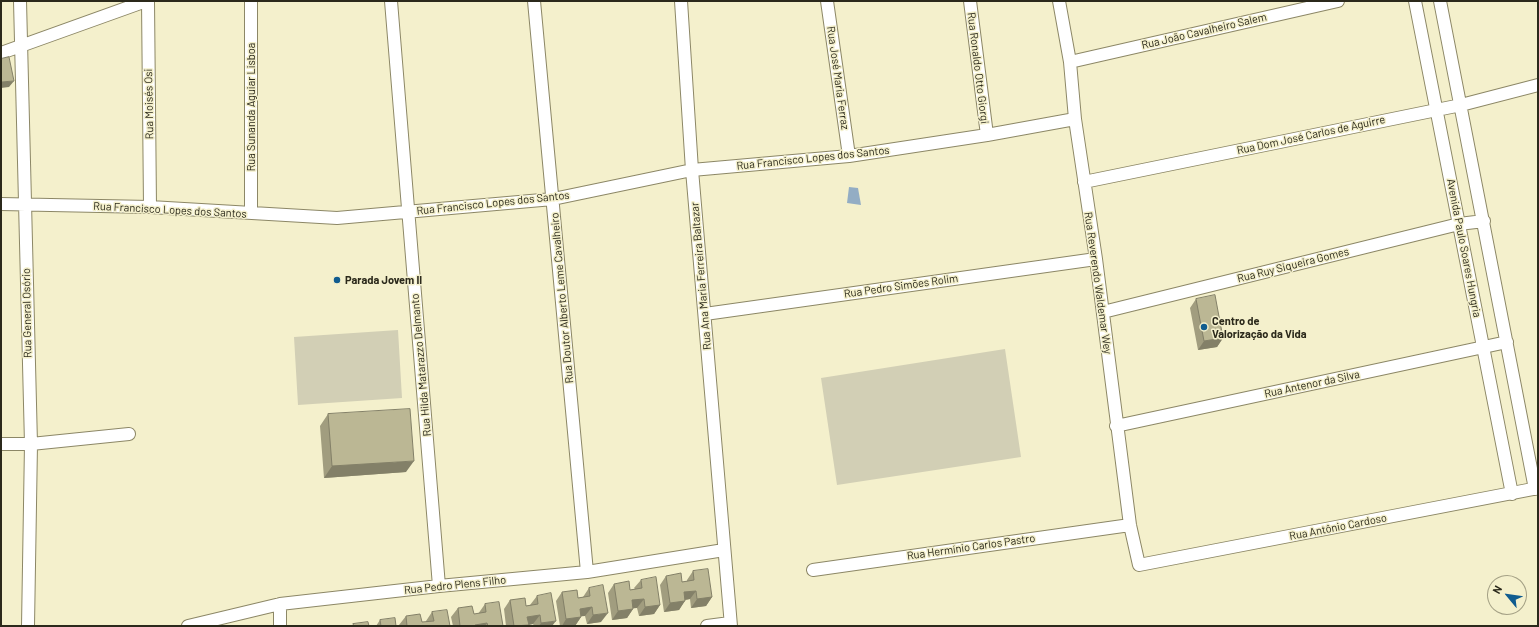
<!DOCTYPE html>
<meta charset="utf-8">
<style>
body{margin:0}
#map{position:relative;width:1539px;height:627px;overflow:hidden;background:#f4f0cc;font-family:Barlow,sans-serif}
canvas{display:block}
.frame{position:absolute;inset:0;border:2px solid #2b291b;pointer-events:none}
.north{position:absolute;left:1487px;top:575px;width:40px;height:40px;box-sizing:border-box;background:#f4f0cc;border:1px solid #a4a085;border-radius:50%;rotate:299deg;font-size:11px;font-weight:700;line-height:16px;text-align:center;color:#2b291b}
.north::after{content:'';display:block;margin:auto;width:14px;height:18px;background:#105c8f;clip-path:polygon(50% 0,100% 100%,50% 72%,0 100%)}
</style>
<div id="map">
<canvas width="1539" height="627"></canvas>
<div class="frame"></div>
<div class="north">N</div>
</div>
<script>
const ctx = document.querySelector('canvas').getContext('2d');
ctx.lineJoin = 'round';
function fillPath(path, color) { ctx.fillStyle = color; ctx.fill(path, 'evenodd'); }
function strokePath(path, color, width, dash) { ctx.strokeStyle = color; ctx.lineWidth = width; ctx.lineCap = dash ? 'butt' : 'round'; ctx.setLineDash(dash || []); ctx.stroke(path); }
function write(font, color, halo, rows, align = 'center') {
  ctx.font = font + ' Barlow,sans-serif'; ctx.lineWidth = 3; ctx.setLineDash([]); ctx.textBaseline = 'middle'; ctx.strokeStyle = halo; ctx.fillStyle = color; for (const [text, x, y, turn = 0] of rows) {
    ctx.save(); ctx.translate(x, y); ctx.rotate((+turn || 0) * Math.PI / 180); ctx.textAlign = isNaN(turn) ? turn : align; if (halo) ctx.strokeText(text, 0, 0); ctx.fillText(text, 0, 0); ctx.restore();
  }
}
fillPath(new Path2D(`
 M398,330L402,398L298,405L294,337Z
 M1005,349L1021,457L837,485L821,378Z`), '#d2cfb5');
fillPath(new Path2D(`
 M849,187L858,188L861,205L847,203Z`), '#93adc4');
const minor = new Path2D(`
 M20,1L31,444L28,626
 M148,1L150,207
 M251,1V213
 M391,1L439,586
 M534,1L587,572
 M681,1L692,170L731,626
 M827,1L849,156
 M970,1L987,135
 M1059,1L1070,62L1075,119L1096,259L1130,525L1139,565L1538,488
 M1415,1L1512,494
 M1440,1L1535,489
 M1,53L146,1
 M1070,62L1338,1
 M1084,182L1461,105L1538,85
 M1,204L150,207L337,218L553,199L692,170L849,156L987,135L1075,119
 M1103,312L1459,224L1484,221
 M705,314L1096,259
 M1116,426L1507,342
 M1,444H31L129,434
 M813,570L1130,525
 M188,626L280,604L439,586L587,572L724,550
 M280,626V604
 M707,626L730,623`);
strokePath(minor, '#8c8766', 14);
strokePath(minor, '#fff', 12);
fillPath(new Path2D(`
 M1196,299L1223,338L1217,347L1198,350L1190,308Z
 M328,414L406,472L324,478L320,426Z
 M693,571L712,597L706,606L691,608L690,599L685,600L679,610L664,612L660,585L666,576L682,582L687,581V580Z
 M641,580L660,605L654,614L639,616L637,608H633V609L627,618L612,620L608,593L614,584L630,590L635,589L634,588Z
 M589,588L601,622L587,624L585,616H581V617L575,626H560L556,601L562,592L578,598L583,597Z
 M537,596L552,626H534L533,624L529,625L528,626H506L504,609L510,600L526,606L530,605Z
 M485,604L503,626H453L451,617L458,608L474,614H478Z
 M432,612L450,626H400L399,625L406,616L422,622H426V621Z
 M380,620L396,626H376Z`), '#a19d7f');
fillPath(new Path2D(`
 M14,81L9,87L1,88V82Z
 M1223,338L1217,347L1198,350L1204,341Z
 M414,461L406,472L324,478L332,466Z
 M696,591L690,599L678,601L684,592Z
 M712,597L706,606L691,608L697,599Z
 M644,599L637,608L626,609L632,600Z
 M685,601L679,610L664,612L670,603Z
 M660,605L654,614L639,616L645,607Z
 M592,607L585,616L573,617L580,609Z
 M633,609L627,618L612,620L618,611Z
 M608,613L601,622L587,624L593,615Z
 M540,615L533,624L521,626L527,617Z
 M581,617L575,626H562L566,619Z
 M556,621L552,626H539L541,623Z
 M487,623L485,626H475V625Z`), '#838068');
const building = new Path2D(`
 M9,57L14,81L1,82V59Z
 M1215,295L1223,338L1204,341L1196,299Z
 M410,409L414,461L332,466L328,414Z
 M708,569L712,597L697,599L696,591L684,592L685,601L670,603L666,576L681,573L682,582L694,580L693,571Z
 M656,577L660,605L645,607L644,599L632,600L633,609L618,611L614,584L629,581L630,590L642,588L641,580Z
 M603,585L608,613L593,615L592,607L580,609L581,617L566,619L562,592L577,590L578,598L590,596L589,588Z
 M551,593L556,621L541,623L540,615L527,617L529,625L514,626L510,600L525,598L526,606L538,604L537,596Z
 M499,602L503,626H488L487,623L475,625L476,626H460L458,608L472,606L474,614L486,612L485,604Z
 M447,610L450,626H407L406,616L420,614L422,622L434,621L432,612Z
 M395,618L396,626H381L380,620Z
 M368,622L369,626H354L353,624Z`);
fillPath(building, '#bbb794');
strokePath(building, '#838068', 1);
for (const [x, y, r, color] of [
 [337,280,4,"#105c8f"],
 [1204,327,4,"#105c8f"]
]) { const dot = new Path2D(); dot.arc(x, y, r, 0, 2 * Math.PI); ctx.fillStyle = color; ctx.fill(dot); strokePath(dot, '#f4f0cc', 1.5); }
write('11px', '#2b291b', '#f4f0cc', [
 ["Rua João Cavalheiro Salem",1204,31,-13],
 ["Rua Ronaldo Otto Giorgi",978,68,83],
 ["Rua José Maria Ferraz",838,78,82],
 ["Rua Moisés Osi",149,104,-91],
 ["Rua Sunanda Aguiar Lisboa",251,107,-90],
 ["Rua Dom José Carlos de Aguirre",1311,135,-12],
 ["Rua Francisco Lopes dos Santos",813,158,-6],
 ["Rua Francisco Lopes dos Santos",493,203,-6],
 ["Rua Francisco Lopes dos Santos",170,210,3],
 ["Avenida Paulo Soares Hungria",1464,248,79],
 ["Rua Ruy Siqueira Gomes",1293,265,-14],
 ["Rua Ana Maria Ferreira Baltazar",701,276,-95],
 ["Rua Reverendo Waldemar Wey",1098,283,82],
 ["Rua Pedro Simões Rolim",901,286,-8],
 ["Rua Doutor Alberto Leme Cavalheiro",562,298,-95],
 ["Rua General Osório",27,313,-91],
 ["Rua Hilda Matarazzo Delmanto",421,365,-95],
 ["Rua Antenor da Silva",1312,384,-12],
 ["Rua Antônio Cardoso",1338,527,-11],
 ["Rua Hermínio Carlos Pastro",971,547,-8],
 ["Rua Pedro Plens Filho",455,585,-6]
]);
write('bold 11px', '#2b291b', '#f4f0cc', [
 ["Parada Jovem II",345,280],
 ["Centro de",1212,321],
 ["Valorização da Vida",1212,334]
], 'left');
</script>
